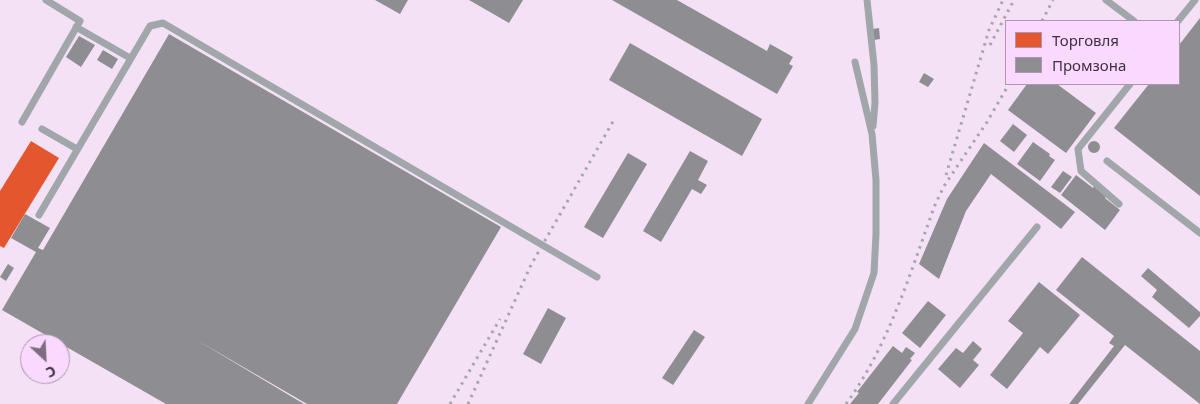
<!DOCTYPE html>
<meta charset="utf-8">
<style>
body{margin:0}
#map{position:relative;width:1200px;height:404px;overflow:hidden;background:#f4e1f6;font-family:"Noto Sans",sans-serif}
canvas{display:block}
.legend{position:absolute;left:1005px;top:20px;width:175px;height:65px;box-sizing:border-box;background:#fad9fe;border:1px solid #af95b2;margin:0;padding:6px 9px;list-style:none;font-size:15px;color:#3f2f41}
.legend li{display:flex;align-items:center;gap:10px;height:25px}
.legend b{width:25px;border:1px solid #af95b2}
.north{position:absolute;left:20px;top:334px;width:50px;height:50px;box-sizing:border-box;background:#fad9fe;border:1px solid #af95b2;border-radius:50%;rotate:155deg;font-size:14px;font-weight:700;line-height:20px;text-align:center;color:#3f2f41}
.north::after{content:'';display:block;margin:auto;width:18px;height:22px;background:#7e6d80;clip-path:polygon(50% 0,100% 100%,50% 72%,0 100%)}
</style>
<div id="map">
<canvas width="1200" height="404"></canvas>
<ul class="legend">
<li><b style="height:14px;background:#e4572e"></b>Торговля</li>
<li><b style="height:14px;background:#8d8d92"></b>Промзона</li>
</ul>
<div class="north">С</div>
</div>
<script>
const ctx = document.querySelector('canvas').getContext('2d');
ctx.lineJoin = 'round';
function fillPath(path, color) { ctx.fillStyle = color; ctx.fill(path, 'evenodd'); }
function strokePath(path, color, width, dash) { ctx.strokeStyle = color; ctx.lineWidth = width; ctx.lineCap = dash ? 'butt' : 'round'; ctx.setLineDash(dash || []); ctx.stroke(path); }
fillPath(new Path2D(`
 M31,141L59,158L4,248L0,246V191Z`), '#e4572e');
fillPath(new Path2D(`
 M375,0H408L400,14Z
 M469,0H523L509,23Z
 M612,0H677L767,51L770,44L793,57L789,64L793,66L777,94Z
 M1200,18V196L1114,128L1149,84H1179V45Z
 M879,28L880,39L874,40L873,29Z
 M169,34L501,227L397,404H307L195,339L304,404H166L2,310L36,252L11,238L25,214L50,228L38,248L43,250Z
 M79,36L95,45L81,67L66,57Z
 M630,43L762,119L742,156L609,80Z
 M103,50L118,59L112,69L97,60Z
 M924,73L934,79L928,87L919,82Z
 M1027,84H1057L1096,113L1066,153L1008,110Z
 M1013,124L1027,135L1014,152L1000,141Z
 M1088 147a6 6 0 1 1 12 0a6 6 0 1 1-12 0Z
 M1033,142L1050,154L1049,156L1055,160L1040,181L1017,164Z
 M984,143L1075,212L1061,229L991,174L966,211L939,279L919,264L947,199Z
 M690,151L708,161L698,180L707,185L701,194L692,189L661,242L643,231Z
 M628,153L647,164L603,238L584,227Z
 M1063,171L1072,177L1060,193L1051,187Z
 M1076,175L1093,188L1094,186L1107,195L1105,198L1120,210L1105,230L1061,195Z
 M1082,257L1200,351V404L1125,345L1078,404H1069L1114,346L1109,343L1114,336L1056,290Z
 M8,264L14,268L6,281L0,277Z
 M1148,268L1200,312V316L1189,328L1152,297L1157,290L1141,276Z
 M1039,282L1080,315L1048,354L1040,347L1007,389L990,375L1023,333L1008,321Z
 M928,301L946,315L920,348L902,333Z
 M548,308L566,318L541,364L523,354Z
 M694,330L705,337L673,385L662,378Z
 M973,341L982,349L973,360L979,365L960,388L938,369L956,348L963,353Z
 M893,346L902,353L906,347L915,353L910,359L912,360L878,404H850L859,393L857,392Z`), '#8d8d92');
strokePath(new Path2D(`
 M867,0L874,65L875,103L873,126
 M1106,0L1134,21
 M1178,21L1195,0
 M76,27L130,58
 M22,122L80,21L46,0
 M42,129L77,149
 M1107,161L1200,233
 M1119,204L1081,171L1078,149L1130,84
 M39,215L150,26L163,23L597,277
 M808,404L855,329L874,273L876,234V180L872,134L855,62
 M893,404L1037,227`), '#a0a6aa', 7);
strokePath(new Path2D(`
 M1042,21L1053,0
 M990,45L1014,0
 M946,175L989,30L1003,0
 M450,404L500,319
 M468,404L531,265L615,118
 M846,404C889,345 910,273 935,205L944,186L987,122L1009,84`), '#a5a5ab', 3, [2.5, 5]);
</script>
